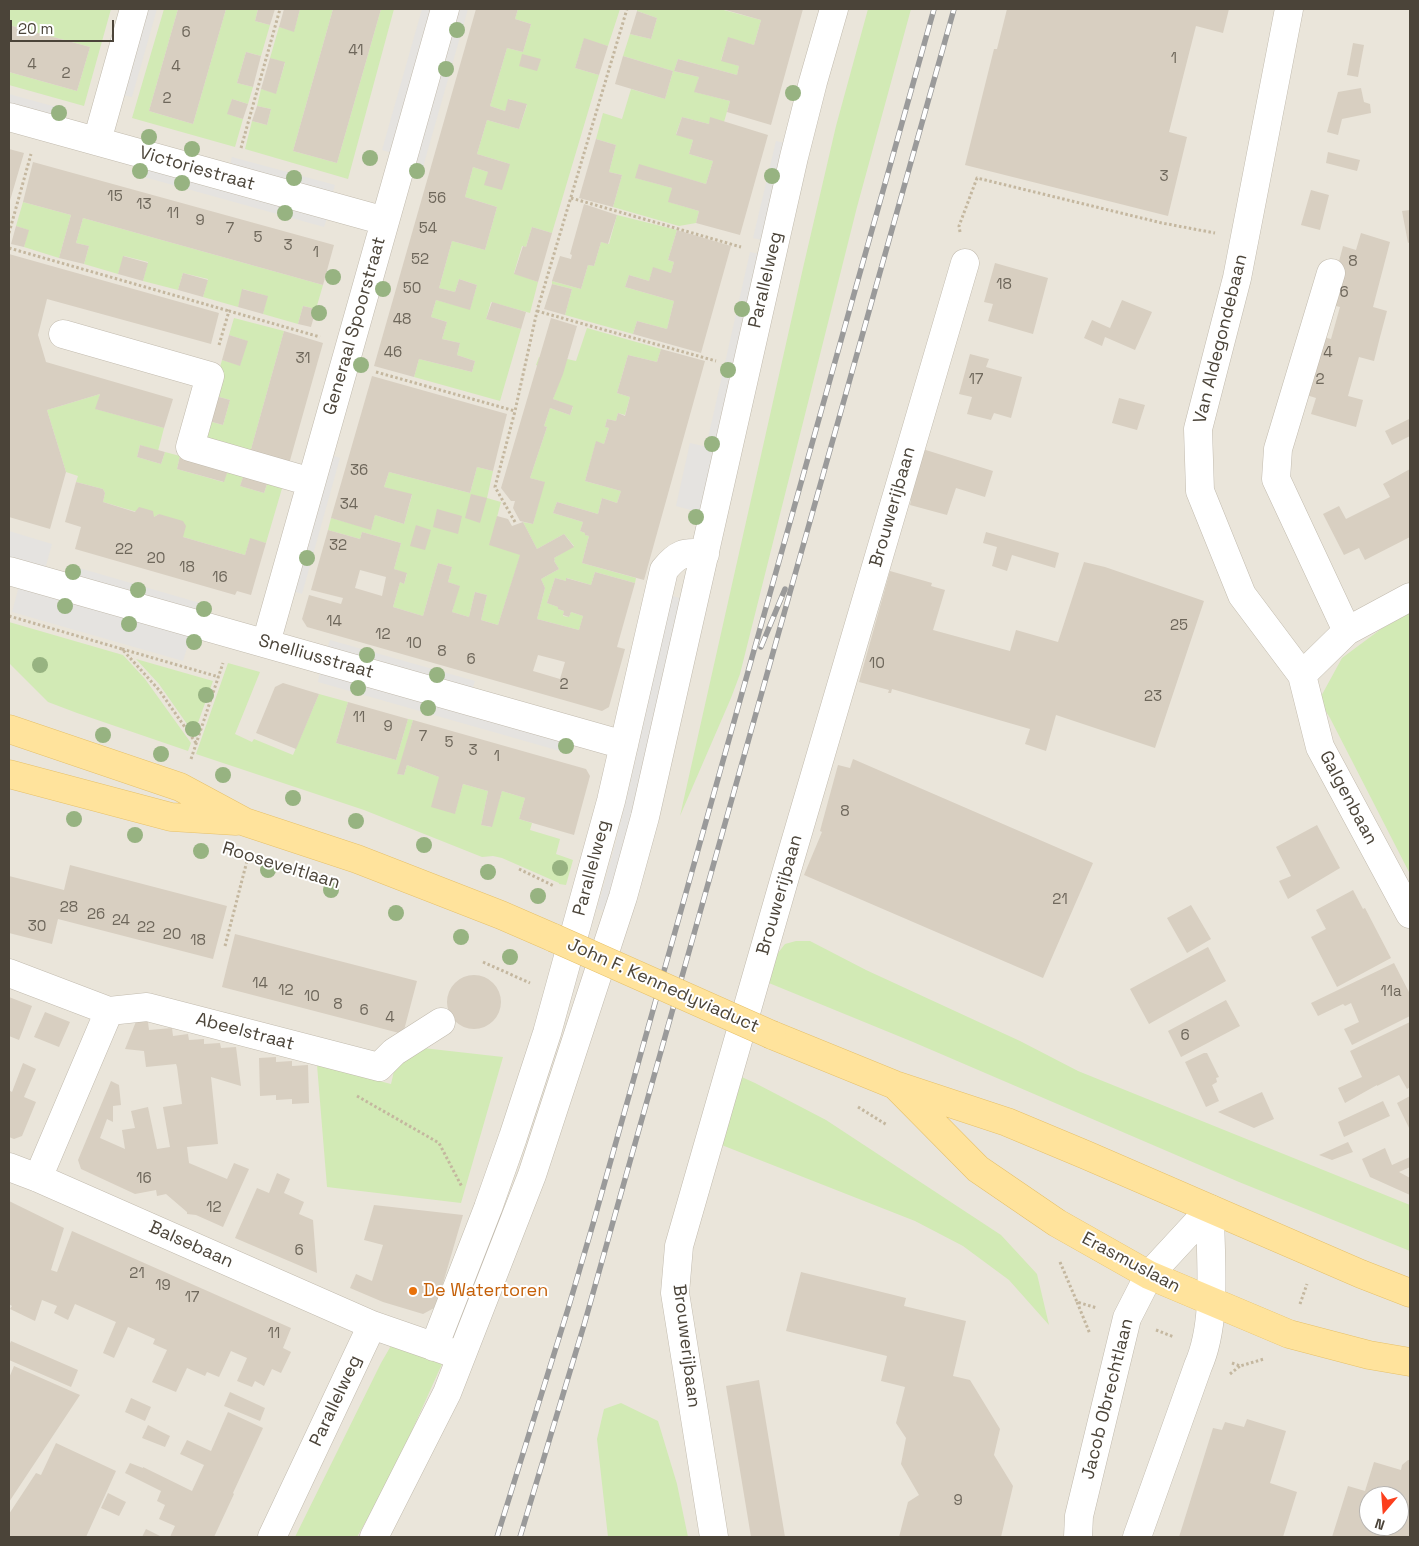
<!DOCTYPE html>
<style>
body{margin:0}
#map{position:relative;width:1419px;height:1546px;overflow:hidden;background:#f6f3ec;font-family:"Space Grotesk",sans-serif}
canvas{display:block}
.frame{position:absolute;inset:0;border:10px solid #4b4439;pointer-events:none}
.north{position:absolute;left:1359px;top:1486px;width:50px;height:50px;box-sizing:border-box;background:#fff;border:1px solid #b7b4b0;border-radius:50%;rotate:198deg;font-size:14px;font-weight:700;line-height:20px;text-align:center;color:#4b4439}
.north::after{content:'';display:block;margin:auto;width:18px;height:22px;background:#fc3f1d;clip-path:polygon(50% 0,100% 100%,50% 72%,0 100%)}
.scale{position:absolute;left:10px;top:20px;width:104px;height:22px;box-sizing:border-box;border:2px solid #4b4439;border-top:0;padding-left:6px;font-size:15px;line-height:18px;white-space:nowrap;color:#4b4439;-webkit-text-stroke:4px #fff;paint-order:stroke}
</style>
<div id="map">
<canvas width="1419" height="1546"></canvas>
<div class="frame"></div>
<div class="north">N</div>
<div class="scale">20 m</div>
</div>
<script>
const ctx = document.querySelector('canvas').getContext('2d');
ctx.lineJoin = 'round';
function fillPath(path, color) { ctx.fillStyle = color; ctx.fill(path, 'evenodd'); }
function strokePath(path, color, width, dash) { ctx.strokeStyle = color; ctx.lineWidth = width; ctx.lineCap = dash ? 'butt' : 'round'; ctx.setLineDash(dash || []); ctx.stroke(path); }
function write(font, color, halo, rows, align = 'center') {
  ctx.font = font + ' "Space Grotesk",sans-serif'; ctx.lineWidth = 4; ctx.setLineDash([]); ctx.textBaseline = 'middle'; ctx.strokeStyle = halo; ctx.fillStyle = color; for (const [text, x, y, turn = 0] of rows) {
    ctx.save(); ctx.translate(x, y); ctx.rotate((+turn || 0) * Math.PI / 180); ctx.textAlign = isNaN(turn) ? turn : align; if (halo) ctx.strokeText(text, 0, 0); ctx.fillText(text, 0, 0); ctx.restore();
  }
}
fillPath(new Path2D(`
 M9,9H1410V1537H9ZM1369,1496H1399V1526H1369Z`), '#eae5da');
fillPath(new Path2D(`
 M9,9H111L84,106L9,85V72L77,91L90,47L9,25Z
 M164,9H178L149,111L193,124L226,9H258L255,21L270,25L261,56L246,52L237,83L253,87L248,104L232,99L228,114L243,119L235,147L132,118Z
 M300,9H333L293,151L337,163L381,9H394L348,179L245,149L252,121L267,125L271,109L257,106L261,89L276,93L285,63L270,58L279,27L294,31Z
 M518,9H620L608,46L584,39L575,68L599,75L552,233L532,227L526,247L522,246L514,273L538,282L530,313L491,302L486,319L521,329L500,401L414,377L419,359L472,372L475,361L457,355L460,343L442,339L447,322L431,317L436,300L470,309L477,285L459,279L455,292L439,288L452,241L485,250L497,207L465,197L473,167L488,172L510,164L477,154L487,120L519,129L527,105L509,99L505,111L490,106L507,48L523,52L531,24L515,19Z
 M637,9H720L761,20L754,45L728,38L721,60L739,66L737,75L678,59L674,71L699,77L695,92L730,101L724,122L711,118L709,124L682,117L676,134L693,140L689,154L713,161L706,184L639,165L636,178L672,188L669,202L699,211L696,223L679,226L613,207L622,175L609,172L616,145L596,139L603,113L622,119L631,89L665,99L673,71L623,56L630,34L651,39L657,18L637,11Z
 M868,9H911L857,207L740,674L731,698L680,816L803,268L836,126Z
 M23,202L71,215L59,258L24,247L28,230L16,226Z
 M617,215L677,230L668,260L674,262L671,273L653,268L649,281L629,275L625,287L674,301L667,329L637,321L633,334L565,315L572,289L552,284V281L581,289L588,265L594,266L601,242L609,244Z
 M83,218L323,285L316,309L303,306L298,324L263,314L267,296L243,289L238,307L203,297L208,279L183,273L178,290L143,281L148,262L124,256L118,274L84,264L89,246L76,243Z
 M234,318L284,331L250,453L200,438L205,420L223,425L230,400L212,395L222,360L240,365L247,341L229,335Z
 M587,328L661,349L657,362L628,355L617,393L630,397L625,415L618,413L616,421L607,419L605,427L609,428L604,444L596,442L585,481L621,491L617,503L602,498L598,514L557,502L553,513L583,522L580,531L585,533V535L589,536L582,563L636,578L635,583L595,572L591,585L567,578L566,581L555,578L547,603L558,607V609L564,611L563,616L569,617L571,612L583,616L579,630L537,619L545,588L541,579L559,569L554,561L555,560L554,558L574,546L564,534L537,549L523,522L533,524L544,482L530,478L547,427L544,426L550,408L570,415L573,407L553,399L562,374L536,365L539,357L564,365L567,359L576,361Z
 M100,394L96,409L164,428L158,451L140,445L137,457L161,464L165,452L180,456L177,469L223,482L228,470L244,474L240,486L264,493L268,481L283,485L266,543L250,539L245,555L183,537L159,514L154,517L103,502L105,493L103,489L76,482L78,476L66,472L47,410Z
 M477,467L493,471L487,498L501,502L496,521L512,526L524,550H522L498,625L481,620L487,595L475,592L469,617L452,612L459,586L448,582L452,567L438,563L423,616L393,607L400,582L404,584L407,574L394,569L401,543L362,532L360,539L328,530L331,518L371,529L375,515L404,524L412,495L384,487L389,472L470,493Z
 M1410,613V874L1330,718L1319,700L1342,658L1381,629Z
 M9,622L123,655L145,679L191,743L188,751L77,713L48,702L9,663Z
 M136,659L213,681L194,734L159,684Z
 M228,663L260,672L235,734L252,742L254,739L293,755L319,694L348,702L336,743L396,760L408,719L413,720L398,774L404,775L407,765L439,777L455,813L463,784L488,791L481,825L491,827L502,791L525,798L519,819L532,823L530,830L560,839L556,854L573,860L566,885L559,884V883L502,858L493,856L482,857L364,810L196,754Z
 M796,941H810L866,970L1020,1041L1078,1071L1410,1205V1251L1239,1182L913,1042L764,981L771,962L785,944Z
 M423,1048L503,1057L461,1203L327,1187L317,1065L391,1084L397,1058Z
 M735,1074L755,1083L826,1120L1001,1235L1037,1274L1049,1325L1009,1280L963,1246L915,1221L714,1142Z
 M392,1344L442,1364L392,1475L357,1537H295L381,1363Z
 M621,1403L658,1421L677,1484L688,1537H608L597,1439L604,1409Z`), '#d2eab5');
fillPath(new Path2D(`
 M147,9H157L132,97L123,95Z
 M422,9H433L392,153L382,150Z
 M458,9H468L423,167L413,165Z
 M9,94L56,107L53,117L9,105Z
 M776,141L786,143L762,240L753,238Z
 M232,157L335,185L332,195L230,166Z
 M146,168L327,218L324,227L144,177Z
 M750,252L760,254L718,440L708,438Z
 M690,443L716,449L702,513L676,506Z
 M331,455L340,458L302,594L293,591Z
 M9,531L52,544L45,569L9,559Z
 M79,568L200,603L198,612L76,578Z
 M19,586L191,635L183,661L12,612Z
 M672,596L683,599L639,790L607,912L597,909L614,849L629,788Z
 M330,640L475,681L472,690L327,649Z
 M320,672L563,741L560,751L318,682Z`), '#e5e3e0');
fillPath(new Path2D(`
 M178,9H226L193,124L149,111Z
 M258,9H275L270,25L255,21Z
 M284,9H300L294,32L279,27Z
 M333,9H381L337,163L293,151Z
 M476,9H518L515,19L531,24L523,52L507,48L490,106L505,111L508,99L527,104L519,129L487,120L477,154L510,164L502,190L484,185L488,172L473,167L465,197L497,207L485,250L452,241L439,288L455,292L459,279L477,285L470,310L436,300L431,317L447,322L442,339L460,343L457,355L475,361L472,372L419,359L414,377L374,366Z
 M722,9H803L771,125L727,112L730,101L694,92L699,77L674,71L678,59L737,75L739,66L721,61L728,37L754,45L761,20Z
 M1007,9H1229L1223,33L1196,26L1169,132L1187,137L1168,216L965,165L994,49H997Z
 M637,11L657,18L651,39L630,34Z
 M9,25L90,47L77,91L9,72Z
 M584,38L608,46L599,75L575,68Z
 M1353,43L1364,45L1358,77L1347,75Z
 M246,52L261,56L253,87L237,83Z
 M522,54L541,59L537,71L519,66Z
 M623,56L673,71L665,99L615,84Z
 M270,58L285,62L276,94L261,89Z
 M1361,88L1364,102L1370,104L1371,113L1342,119L1338,135L1327,132L1338,92Z
 M232,99L248,104L243,119L227,114Z
 M257,106L271,109L267,125L252,121Z
 M682,117L709,124L710,117L768,135L740,235L696,223L699,211L668,202L672,188L635,178L639,164L706,184L713,161L689,154L693,140L676,135Z
 M596,139L616,145L609,172L622,175L613,207L579,198Z
 M9,149L24,153L9,204Z
 M1328,152L1360,160L1357,171L1326,163Z
 M33,162L334,245L323,285L83,218L76,243L89,246L84,264L59,258L71,215L23,202Z
 M1311,190L1329,195L1320,230L1301,225Z
 M584,204L617,215L608,244L601,242L594,266L588,265L581,289L552,281L560,256L571,259L572,255L570,254Z
 M1410,210V242L1408,243L1402,211Z
 M16,226L29,230L24,247L11,244Z
 M532,227L552,233L538,282L514,274L523,246L526,247Z
 M677,230L731,246L701,353L633,334L637,321L667,329L674,301L625,287L629,275L649,281L653,267L671,273L674,262L668,260Z
 M1361,233L1390,242L1373,307L1387,311L1380,337L1374,361L1359,357L1348,396L1363,400L1356,427L1311,414L1316,398L1303,394L1319,336L1331,339L1340,307L1328,304L1343,246L1356,250Z
 M9,254L219,313L211,344L47,299L38,335L46,362L173,399L164,428L95,409L100,394L47,410L66,472L50,529L9,517Z
 M123,256L148,263L143,281L118,274Z
 M995,263L1048,278L1033,334L988,321L993,304L984,302Z
 M183,273L208,280L203,297L178,290Z
 M552,284L572,289L565,315L544,309Z
 M242,289L268,296L263,314L238,307Z
 M1122,300L1152,312L1135,350L1105,337L1102,346L1084,338L1092,320L1110,328Z
 M492,302L526,312L521,329L486,319Z
 M303,306L316,309L311,327L298,324Z
 M551,318L577,326L563,374L553,399L573,406L570,415L550,408L544,426L547,427L530,478L545,482L533,524L520,521L513,508L515,501H511L501,488Z
 M284,331L323,343L289,464L250,453Z
 M229,335L248,341L240,366L222,360Z
 M661,349L705,361L644,580L582,563L589,536L585,535V533L580,531L583,522L553,513L557,502L598,514L602,498L617,503L621,491L585,481L596,441L604,444L609,428L605,427L607,419L616,421L618,413L625,416L630,397L617,393L628,355L657,362Z
 M970,354L989,359L986,367L1022,377L1011,418L994,413L991,420L967,414L972,397L959,394Z
 M372,376L507,414L493,471L477,467L470,493L389,472L384,487L412,494L404,524L375,515L371,530L331,518Z
 M212,395L230,400L223,425L205,420Z
 M1119,398L1145,405L1137,430L1112,423Z
 M1409,419L1410,422V436L1392,445L1385,431Z
 M140,445L165,452L161,464L137,457Z
 M913,446L993,471L985,497L956,488L947,515L910,505L911,500L902,498Z
 M180,456L228,470L224,482L177,469Z
 M1410,469V537L1365,560L1359,548L1344,555L1323,514L1339,506L1346,519L1390,497L1383,484Z
 M244,474L268,481L264,493L240,486Z
 M76,482L103,489L105,493L103,502L135,512L139,507L153,511L154,517L159,514L183,521L186,526L183,537L245,555L250,538L266,543L251,595L237,591L235,595L75,549L81,527L65,522Z
 M471,494L487,498L480,523L465,518Z
 M437,509L462,516L458,534L433,527Z
 M497,516L508,519L512,526L523,522L537,549L564,534L574,547L554,558L555,560L554,561L559,569L541,579L545,588L537,619L579,630L583,616L571,612L569,617L563,615L564,611L558,609V607L547,603L555,578L566,581V578L591,585L595,572L635,583L617,647L625,649L609,707L602,711L307,627L302,619L309,595L341,604L343,598L311,590L328,530L360,539L362,532L401,543L394,569L407,573L404,584L400,582L393,607L423,616L438,563L452,567L448,582L460,586L452,612L469,617L475,592L487,595L481,620L498,625L520,555L489,545ZM360,570L386,577L382,596L355,588ZM538,655L565,662L560,679L533,671Z
 M416,525L431,530L425,550L410,546Z
 M986,532L1059,553L1055,568L1012,555L1007,571L992,566L997,547L983,543Z
 M1084,562L1105,567L1204,601L1155,748L1056,715L1046,751L1025,744L1030,729L892,689L891,693H888L889,690L859,682L890,571L932,583L931,586L945,590L933,630L1010,651L1016,630L1058,642Z
 M283,683L319,694L296,749L256,733L275,687Z
 M348,702L408,719L396,760L336,743Z
 M413,720L586,769L590,776L574,835L519,819L525,798L502,791L492,827L481,825L488,791L463,784L455,814L431,807L439,777L407,765L404,775L397,774Z
 M853,759L1093,863L1043,978L804,875L822,832L820,831L838,765L850,768Z
 M1317,825L1340,868L1288,899L1279,881L1291,876L1276,847Z
 M70,865L227,906L213,959L58,919L52,944L9,933V876L64,890Z
 M1353,890L1363,909L1365,908L1391,958L1337,987L1311,937L1326,929L1316,910Z
 M1191,905L1211,939L1187,953L1167,918Z
 M235,934L417,981L403,1034L222,987Z
 M1208,947L1226,981L1149,1024L1130,989Z
 M1394,963L1410,994V1016L1352,1045L1344,1029L1359,1022L1351,1003L1345,1006L1343,1004L1318,1016L1311,1003Z
 M447 1002a27 27 0 1 1 54 0a27 27 0 1 1-54 0Z
 M9,997L32,1006L19,1040L9,1036Z
 M1226,1000L1240,1026L1181,1057L1168,1031Z
 M45,1012L70,1022L59,1047L34,1037Z
 M137,1019L148,1022L149,1030L172,1028L173,1036L188,1034L189,1040L204,1039V1044L220,1043L221,1048L236,1047L241,1086L211,1077L218,1144L187,1147L189,1163L227,1179L234,1163L249,1169L223,1227L196,1215L187,1214V1212L166,1194L157,1196L156,1190L135,1194L81,1169L78,1160L111,1081L119,1085L121,1105L113,1106V1122L107,1119L100,1138L125,1149L122,1130L135,1128L131,1111L148,1107L157,1149L170,1147L163,1107L182,1104L177,1067L176,1064L146,1067L144,1051L125,1049Z
 M1410,1022V1087L1407,1089L1399,1075L1377,1086V1085L1345,1103L1338,1088L1362,1077L1350,1051Z
 M1204,1053H1207L1219,1077L1216,1078L1217,1082L1212,1085L1219,1101L1206,1107L1185,1062Z
 M276,1057V1062L292,1061V1066L308,1065L309,1103L292,1104V1099L276,1100V1095L260,1096L259,1058Z
 M23,1063L36,1069L24,1097L36,1102L22,1136L14,1139L9,1137V1090L12,1092Z
 M1262,1092L1274,1119L1254,1128L1218,1112Z
 M1410,1096V1130L1397,1103Z
 M1383,1101L1390,1116L1344,1137L1338,1122Z
 M1348,1142L1353,1152L1332,1160L1319,1155Z
 M1385,1148L1392,1165L1410,1157V1167L1399,1172L1410,1178V1195L1370,1177L1362,1159Z
 M277,1173L290,1179L284,1193L304,1202L299,1214L313,1220L317,1273L235,1238L257,1188L269,1193Z
 M9,1201L64,1228L51,1270L57,1272L72,1231L291,1328L283,1348L291,1352L281,1373L272,1369L264,1386L255,1381L252,1387L237,1381L247,1358L231,1351L219,1377L207,1372L205,1376L187,1368L176,1392L152,1382L167,1350L153,1344L155,1339L128,1327L114,1358L103,1353L116,1322L75,1304L68,1320L54,1313L57,1306L42,1300L35,1321L10,1309L12,1306L9,1304Z
 M374,1205L463,1215L436,1307L423,1314L383,1302L350,1288L356,1274L372,1281L383,1245L364,1240Z
 M801,1272L906,1298L904,1306L966,1321L953,1376L970,1380L1000,1429L994,1455L1013,1486L1001,1537H899L908,1502L919,1495L901,1464L906,1438L896,1423L905,1387L881,1381L887,1356L786,1331Z
 M11,1341L78,1370L71,1387L9,1360V1346Z
 M14,1366L80,1395L9,1502V1378Z
 M759,1380L785,1537H751L726,1386Z
 M230,1392L265,1408L260,1421L224,1406Z
 M131,1398L151,1407L145,1421L125,1412Z
 M228,1412L263,1428L233,1493L234,1494L214,1537H170L175,1526L159,1519L165,1505L157,1501L161,1491L125,1473L130,1463L143,1468V1467L192,1491L204,1465L180,1454L187,1440L211,1451Z
 M1247,1419L1286,1431L1270,1483L1297,1492L1283,1537H1179L1213,1428L1222,1430L1225,1422L1244,1427Z
 M148,1425L170,1436L165,1447L142,1438Z
 M56,1443L116,1471L86,1537H9V1514L36,1473L41,1475Z
 M1408,1460H1410V1537H1332L1348,1486L1365,1491L1374,1462L1401,1470L1402,1465ZM1369,1496H1399V1526H1369Z
 M108,1493L126,1502L119,1516L101,1508Z
 M146,1529L162,1537H142Z`), '#d8cfc1');
const minor = new Path2D(`
 M1289,9L1237,278L1198,429L1200,491L1242,595L1302,675L1320,747L1410,914
 M9,117L385,221
 M97,141L134,9
 M1331,273L1278,449L1276,479L1347,631
 M63,334L210,376L190,447L311,482
 M9,571L624,745
 M266,643L445,9
 M1302,675L1347,631L1410,597
 M9,973L109,1011L147,1007L379,1067L394,1052L441,1022
 M9,1167L38,1178L372,1325
 M38,1178L109,1011
 M434,1347L488,1208L513,1137L547,1033L611,801L664,570C677,554 684,551 705,554
 M272,1537L372,1325L450,1352
 M374,1537L447,1393L532,1175L623,897L645,817L794,157L813,82L834,9
 M714,1537L675,1293L679,1246L787,870L965,263
 M1078,1537L1079,1516L1127,1318L1149,1275L1210,1209
 M1137,1537L1198,1366C1218,1321 1210,1258 1210,1209`);
const major = new Path2D(`
 M9,729L180,787L245,822L357,859L501,915L554,938
 M9,774L171,817L236,821
 M772,1035L895,1085L1007,1122L1086,1155L1361,1274L1410,1293
 M897,1087L978,1169L1057,1223L1149,1275L1289,1334L1369,1355L1410,1362`);
strokePath(minor, '#c2bbae', 29);
strokePath(major, '#e6c16a', 29);
strokePath(new Path2D(`
 M241,148L280,9
 M571,198L741,247
 M960,232L959,226L977,178L1162,223L1215,233
 M9,233L31,154
 M9,248L229,311
 M537,311L716,361
 M219,345L229,311L320,337
 M376,372L515,411
 M515,522L495,487L515,411L537,311L627,9
 M9,616L122,649L159,690L196,743
 M122,649L219,677
 M191,759L223,663
 M519,869L554,886
 M225,946L248,857
 M483,962L530,983
 M357,1096L439,1143L462,1187
 M858,1107L887,1125
 M1060,1262L1077,1302L1097,1308
 M1077,1302L1090,1334
 M1300,1304L1307,1284
 M1156,1330L1174,1337
 M1232,1363L1240,1366L1264,1359
 M1230,1374L1240,1366`), '#c4b79f', 3, [2.5, 2.5]);
strokePath(minor, '#fff', 28);
strokePath(major, '#ffe39c', 28);
const rail = new Path2D(`
 M761,647L785,589
 M497,1537L568,1309L593,1224L934,9
 M520,1537L584,1325L954,9`);
strokePath(rail, '#9a9a9a', 5.5);
strokePath(rail, '#fff', 4, [11]);
const majorBridge = new Path2D(`
 M554,938L772,1035`);
strokePath(majorBridge, '#e6c16a', 29, []);
strokePath(majorBridge, '#ffe39c', 28);
ctx.fillStyle = '#97b381';
for (const [x, y] of [
 [457,30],
 [446,69],
 [793,93],
 [59,113],
 [149,137],
 [192,149],
 [370,158],
 [140,171],
 [417,171],
 [772,176],
 [294,178],
 [182,183],
 [285,213],
 [333,277],
 [383,289],
 [742,309],
 [319,313],
 [361,365],
 [728,370],
 [712,444],
 [696,517],
 [307,558],
 [73,572],
 [138,590],
 [65,606],
 [204,609],
 [129,624],
 [194,642],
 [367,655],
 [40,665],
 [437,675],
 [358,688],
 [206,695],
 [428,708],
 [193,729],
 [103,735],
 [566,746],
 [161,754],
 [223,775],
 [293,798],
 [74,819],
 [356,821],
 [135,835],
 [424,845],
 [201,851],
 [560,868],
 [268,870],
 [488,872],
 [331,890],
 [538,896],
 [396,913],
 [461,937],
 [510,957]
]) { ctx.beginPath(); ctx.arc(x, y, 8, 0, 2 * Math.PI); ctx.fill(); }
for (const [x, y, r, color] of [
 [413,1291,5,"#e8710a"]
]) { const dot = new Path2D(); dot.arc(x, y, r, 0, 2 * Math.PI); ctx.fillStyle = color; ctx.fill(dot); strokePath(dot, '#fff', 2); }
write('15px', '#6e675b', null, [
 ["6",186,33],
 ["41",356,51],
 ["1",1174,59],
 ["4",32,65],
 ["4",176,67],
 ["2",66,74],
 ["2",167,99],
 ["3",1164,177],
 ["15",115,197],
 ["56",437,199],
 ["13",144,205],
 ["11",173,214],
 ["9",200,221],
 ["7",230,229],
 ["54",428,229],
 ["5",258,238],
 ["3",288,246],
 ["1",316,253],
 ["52",420,260],
 ["8",1353,262],
 ["18",1004,285],
 ["50",412,289],
 ["6",1344,293],
 ["48",402,320],
 ["46",393,353],
 ["4",1328,353],
 ["31",303,359],
 ["17",976,380],
 ["2",1320,380],
 ["36",359,471],
 ["34",349,505],
 ["32",338,546],
 ["22",124,550],
 ["20",156,559],
 ["18",187,568],
 ["16",220,578],
 ["14",334,622],
 ["25",1179,626],
 ["12",383,635],
 ["10",414,644],
 ["8",442,652],
 ["6",471,660],
 ["10",877,664],
 ["2",564,685],
 ["23",1153,697],
 ["11",359,718],
 ["9",388,727],
 ["7",423,737],
 ["5",449,743],
 ["3",473,751],
 ["1",497,757],
 ["8",845,812],
 ["21",1060,900],
 ["28",69,908],
 ["26",96,915],
 ["24",121,921],
 ["30",37,927],
 ["22",146,928],
 ["20",172,935],
 ["18",198,941],
 ["14",260,984],
 ["12",286,991],
 ["11a",1391,992],
 ["10",312,997],
 ["8",338,1005],
 ["6",364,1011],
 ["4",390,1018],
 ["6",1185,1036],
 ["16",144,1179],
 ["12",214,1208],
 ["6",299,1251],
 ["21",137,1274],
 ["19",163,1286],
 ["17",192,1298],
 ["11",274,1334],
 ["9",958,1501]
]);
write('18px', '#4b4439', '#fff', [
 ["Victoriestraat",197,169,16],
 ["Parallelweg",766,280,-77],
 ["Generaal Spoorstraat",355,326,-74],
 ["Van Aldegondebaan",1221,339,-76],
 ["Brouwerijbaan",893,507,-74],
 ["Snelliusstraat",316,657,16],
 ["Galgenbaan",1348,798,62],
 ["Rooseveltlaan",281,866,17],
 ["Parallelweg",592,868,-75],
 ["Brouwerijbaan",780,895,-74],
 ["John F. Kennedyviaduct",663,986,24],
 ["Abeelstraat",245,1032,15],
 ["Balsebaan",191,1245,24],
 ["Erasmuslaan",1131,1263,28],
 ["Brouwerijbaan",686,1346,83],
 ["Jacob Obrechtlaan",1108,1399,-76],
 ["Parallelweg",336,1401,-65]
]);
write('18px', '#c56008', '#fff', [
 ["De Watertoren",423,1291]
], 'left');
</script>
